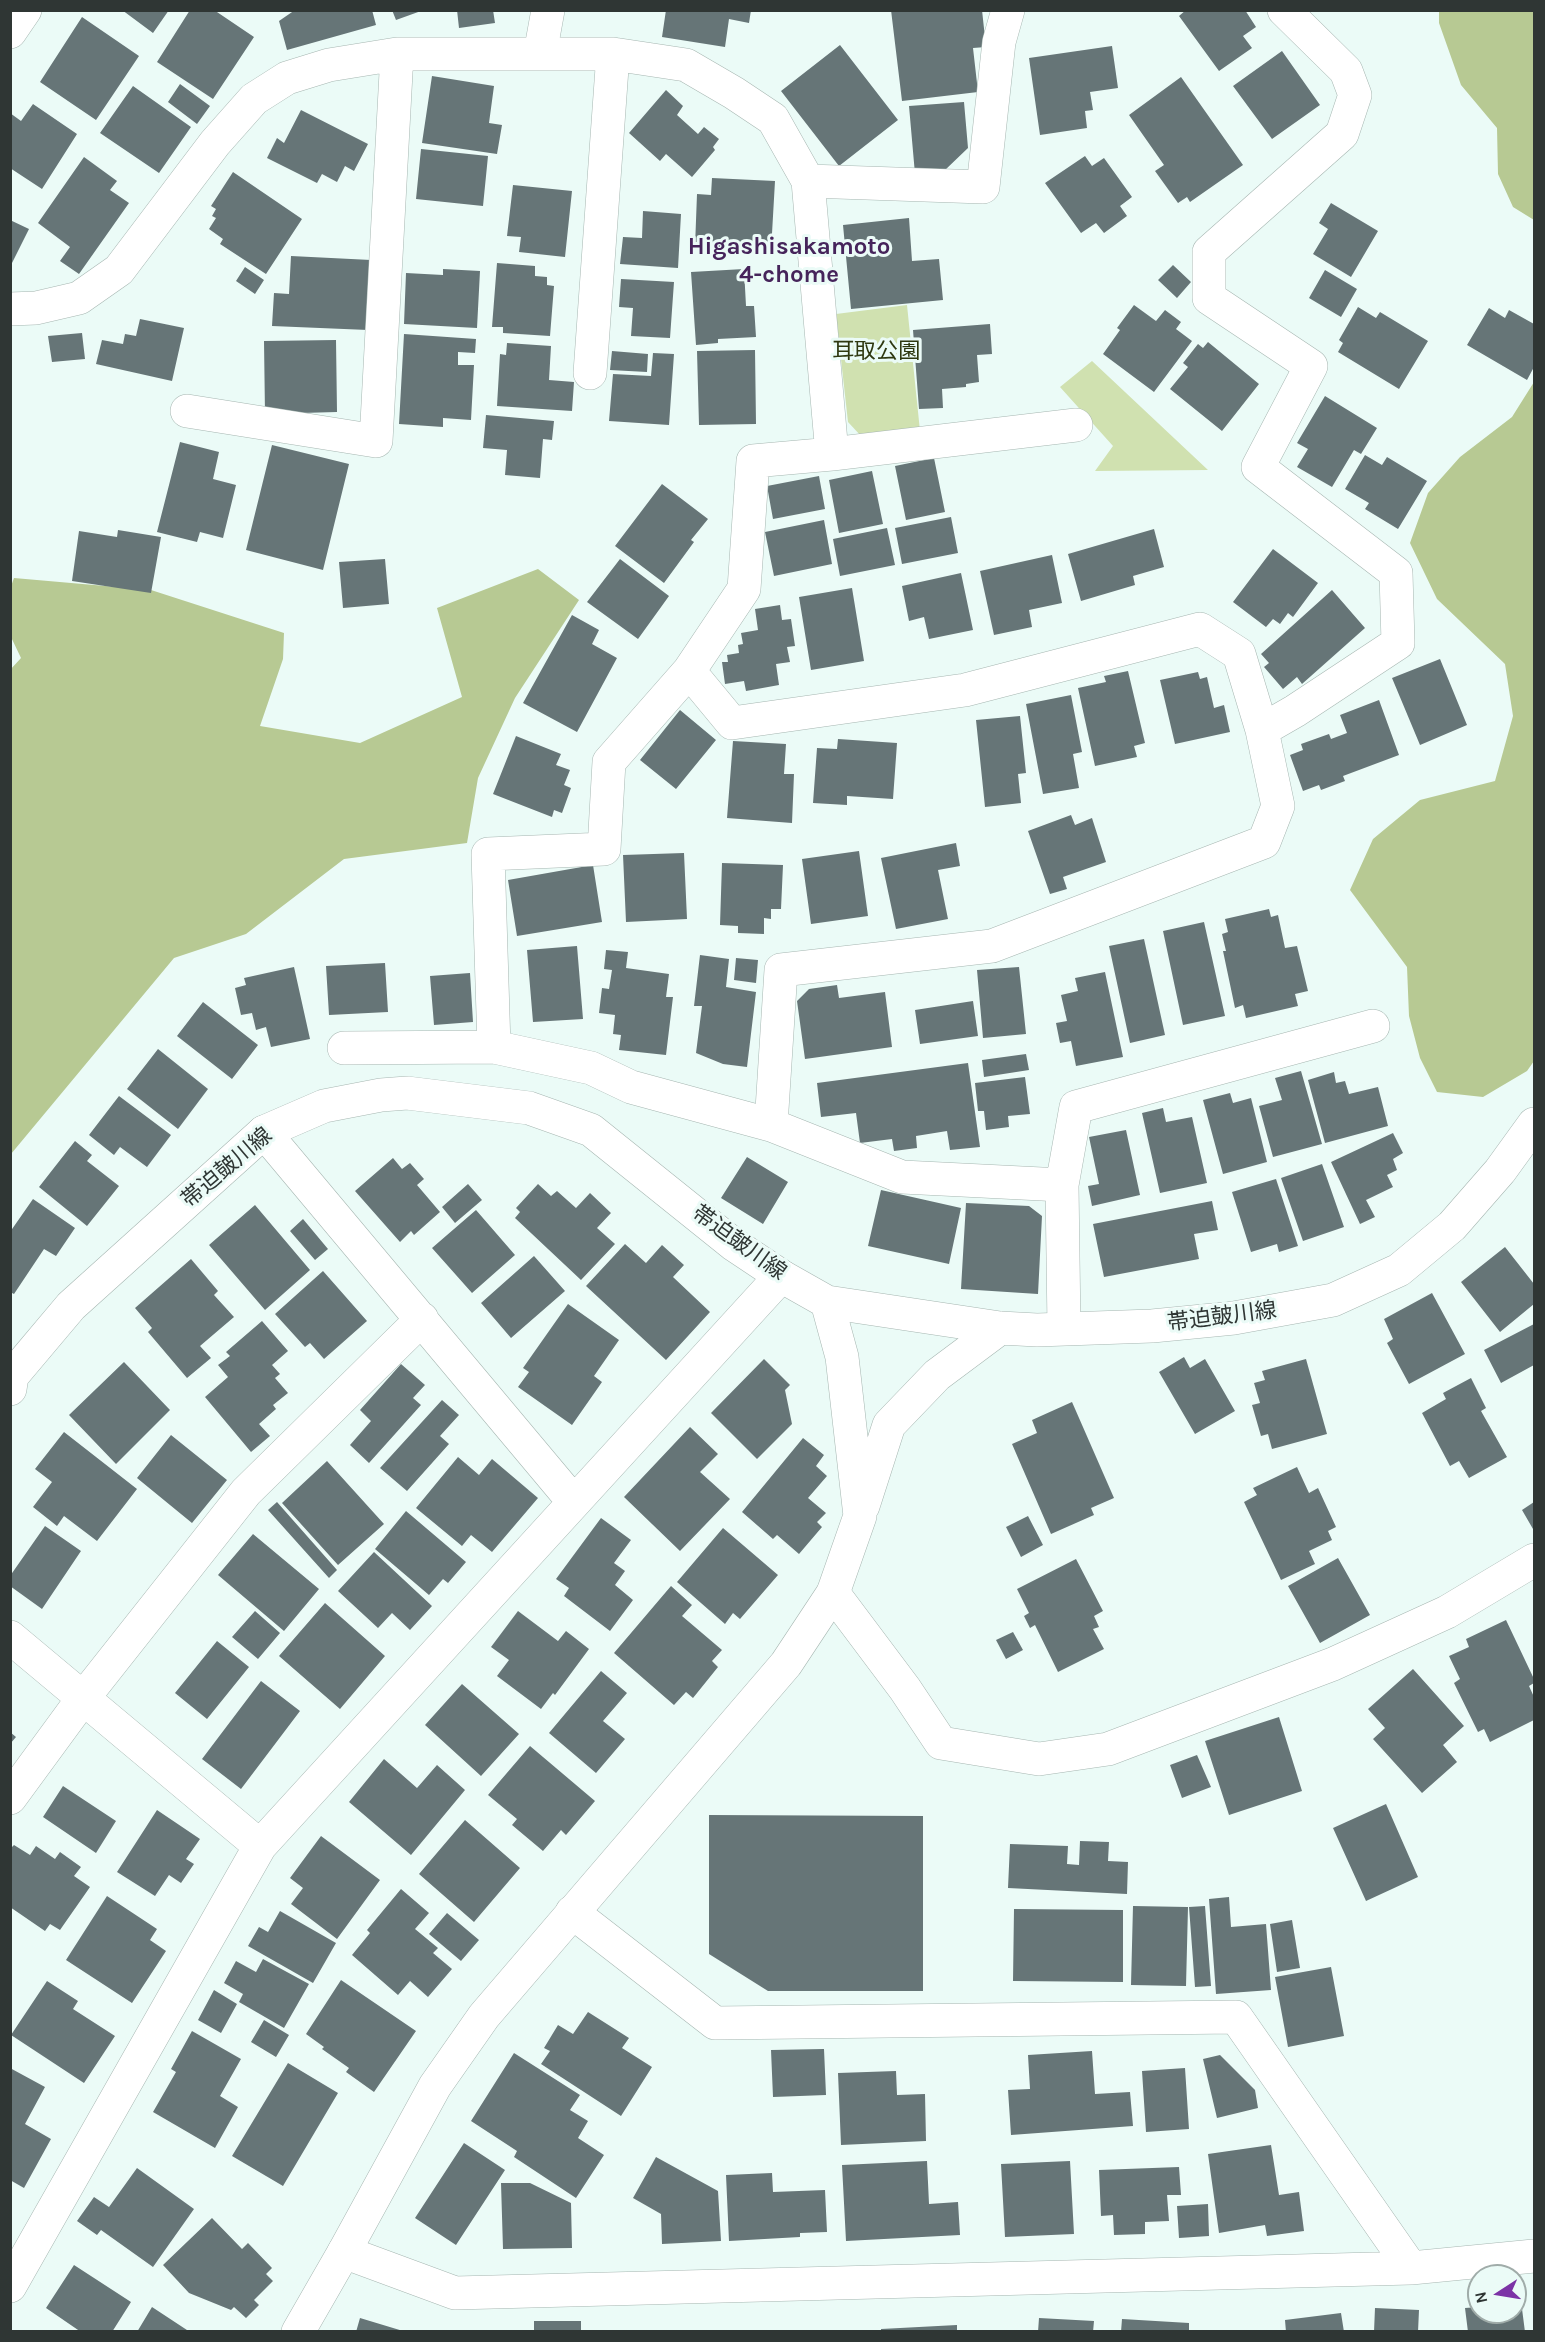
<!DOCTYPE html>
<meta charset="utf-8">
<style>
body{margin:0}
#map{position:relative;width:1545px;height:2342px;overflow:hidden;background:#ebfbf7;font-family:Karla,sans-serif}
canvas{display:block}
.frame{position:absolute;inset:0;border:12px solid #2f3634;pointer-events:none}
.north{position:absolute;left:1467px;top:2264px;width:60px;height:60px;box-sizing:border-box;background:#ebfbf7;border:2px solid #a0aca9;border-radius:50%;rotate:258deg;font-size:16px;font-weight:700;line-height:24px;text-align:center;color:#2f3634}
.north::after{content:'';display:block;margin:auto;width:21px;height:27px;background:#7c33a6;clip-path:polygon(50% 0,100% 100%,50% 72%,0 100%)}
</style>
<div id="map">
<canvas width="1545" height="2342"></canvas>
<div class="frame"></div>
<div class="north">N</div>
</div>
<script>
const ctx = document.querySelector('canvas').getContext('2d');
ctx.lineJoin = 'round';
function fillPath(path, color) { ctx.fillStyle = color; ctx.fill(path, 'evenodd'); }
function strokePath(path, color, width, dash) { ctx.strokeStyle = color; ctx.lineWidth = width; ctx.lineCap = dash ? 'butt' : 'round'; ctx.setLineDash(dash || []); ctx.stroke(path); }
function write(font, color, halo, rows, align = 'center') {
  ctx.font = font + ' Karla,"Noto Sans JP",sans-serif'; ctx.lineWidth = 6; ctx.setLineDash([]); ctx.textBaseline = 'middle'; ctx.strokeStyle = halo; ctx.fillStyle = color; for (const [text, x, y, turn = 0] of rows) {
    ctx.save(); ctx.translate(x, y); ctx.rotate((+turn || 0) * Math.PI / 180); ctx.textAlign = isNaN(turn) ? turn : align; if (halo) ctx.strokeText(text, 0, 0); ctx.fillText(text, 0, 0); ctx.restore();
  }
}
fillPath(new Path2D(`
 M907,305L920,431L861,436L848,422L836,314Z
 M1092,361L1208,470L1095,471L1113,446L1060,387Z`), '#d0e1b0');
fillPath(new Path2D(`
 M1439,11H1534V220L1513,207L1498,174L1497,128L1461,85L1439,23Z
 M1534,382V1061L1527,1071L1483,1097L1437,1092L1420,1058L1409,1016L1407,967L1350,890L1373,839L1420,800L1495,781L1513,716L1505,664L1437,599L1410,543L1428,493L1460,457L1512,417Z
 M538,569L579,600L515,698L478,778L467,843L344,859L246,934L174,958L11,1154L10,670L21,658L11,637L10,589L14,578L151,590L284,633L283,659L260,726L360,743L462,697L437,608Z`), '#b7c993');
fillPath(new Path2D(`
 M122,10H169L153,33Z
 M190,10H214L254,37L213,99L157,62Z
 M295,10H372L376,25L287,50L279,21Z
 M392,10H421V11L396,20Z
 M457,10H493L495,23L459,28Z
 M666,10H751L749,23L729,19L725,47L662,37Z
 M891,10H982L986,47L973,48L978,92L902,101Z
 M1186,10H1245L1256,27L1243,36L1252,48L1219,71L1179,16Z
 M82,17L139,56L96,120L40,82Z
 M840,45L898,120L839,166L781,91Z
 M1112,46L1118,88L1090,92L1093,110L1085,111L1087,128L1040,135L1029,58Z
 M1282,51L1320,105L1272,139L1233,86Z
 M432,76L494,86L489,123L502,125L497,154L422,143Z
 M1181,77L1243,165L1190,202L1187,197L1178,203L1155,171L1164,165L1129,115Z
 M180,84L210,106L197,124L168,102Z
 M133,86L191,127L159,173L100,133Z
 M666,90L683,106L677,115L698,134L704,127L719,139L713,147L715,150L692,177L666,154L660,161L629,133Z
 M964,102L968,148L944,171L915,174L909,106Z
 M33,104L77,134L42,189L10,168V113L21,121Z
 M301,110L368,144L354,171L345,166L337,182L322,174L317,183L267,158L277,138L284,143Z
 M421,149L488,156L483,206L416,199Z
 M1085,156L1092,166L1104,158L1132,197L1120,206L1127,216L1104,233L1096,223L1081,233L1045,183Z
 M84,157L117,181L110,190L129,203L79,274L60,261L70,247L38,223Z
 M233,172L302,219L266,274L220,244L223,239L209,229L216,218L212,216L216,209L211,206Z
 M712,178L775,181L771,251L695,247L697,194L711,195Z
 M513,185L572,191L565,257L519,252L521,237L507,236Z
 M1331,203L1378,231L1351,277L1313,254L1328,229L1319,223Z
 M643,211L681,214L678,268L620,264L623,237L642,238Z
 M909,218L912,261L939,259L943,300L851,309L843,225Z
 M10,220L29,229L10,267Z
 M291,256L371,260L368,330L272,326L274,293L289,294Z
 M497,263L535,266V276L547,277V285L554,286L550,336L503,333V327H492Z
 M1173,265L1191,282L1177,298L1158,280Z
 M245,267L264,280L255,294L236,281Z
 M443,269L480,271L477,328L404,324L406,273L443,275Z
 M744,269L746,306H754L756,337L718,339V343L696,345L691,272Z
 M1325,270L1357,289L1341,317L1309,298Z
 M621,279L674,282L670,338L631,336L633,308L619,307Z
 M1134,305L1156,321L1165,310L1181,322L1176,329L1192,341L1154,392L1103,354L1120,330L1117,328Z
 M1358,307L1376,318L1380,312L1428,341L1399,389L1338,352L1343,343L1339,340Z
 M1489,308L1505,318L1509,310L1534,324V367L1527,380L1467,345Z
 M140,319L184,328L172,381L96,364L102,340L123,344L125,334L136,336Z
 M990,324L992,354L977,355L979,382L966,384V387L942,389L943,408L919,409L913,330Z
 M82,333L85,359L52,362L48,336Z
 M404,334L476,339L475,353L458,352V365H474L471,420L443,418V427L399,424Z
 M336,340L337,412L265,414L264,341Z
 M1208,342L1259,384L1222,431L1170,389L1188,367L1183,363L1198,344L1203,348Z
 M507,343L551,346L549,380L574,382L572,411L497,406L500,354L506,355Z
 M755,350L756,424L699,425L697,351Z
 M612,351L648,354L647,372L610,370Z
 M653,353L674,354L669,425L609,421L613,374L651,376Z
 M1325,396L1377,428L1361,454L1354,450L1332,487L1297,467L1308,449L1297,443Z
 M486,415L554,421L552,440L543,439L540,478L505,475L507,450L483,448Z
 M180,442L219,452L213,479L236,485L223,538L200,532L197,542L157,532Z
 M272,445L349,464L323,570L246,550Z
 M1365,455L1382,465L1387,457L1427,481L1398,529L1365,509L1369,503L1345,489Z
 M934,458L945,512L906,520L895,466Z
 M872,471L883,524L839,533L829,480Z
 M819,476L825,509L773,519L767,486Z
 M662,484L708,519L691,540L694,542L664,583L615,546Z
 M951,517L958,553L902,564L895,528Z
 M824,520L832,564L774,576L765,532Z
 M887,528L895,565L840,576L833,539Z
 M1154,529L1164,567L1133,576L1135,585L1081,601L1068,554Z
 M118,530L161,537L151,593L72,581L79,531L117,537Z
 M1273,549L1318,583L1293,617L1288,613L1280,624L1273,619L1266,627L1233,602Z
 M1052,555L1062,603L1029,610L1032,627L994,635L980,571Z
 M385,559L389,604L343,608L339,562Z
 M620,559L669,596L638,639L587,602Z
 M961,573L973,630L929,639L924,617L909,621L902,586Z
 M852,588L864,661L811,670L799,597Z
 M1332,590L1365,628L1302,684L1297,677L1283,689L1264,667L1269,663L1261,654Z
 M780,605L782,620L791,619L795,646L787,647L790,662L776,664L779,685L746,691L744,681L725,684L722,662H728L727,655L739,653L738,645L743,644L741,633L758,630L755,609Z
 M572,615L599,630L592,644L617,658L577,732L523,703Z
 M1440,659L1467,725L1420,745L1392,678Z
 M1128,671L1145,743L1134,746L1137,757L1095,766L1078,688L1106,682L1104,676Z
 M1198,672L1200,679L1207,677L1214,708L1224,705L1230,732L1175,744L1160,680Z
 M1071,695L1082,752L1073,754L1079,788L1043,794L1026,704Z
 M1379,700L1399,755L1343,776L1345,781L1321,790L1319,785L1303,791L1290,755L1303,750L1301,744L1329,734L1331,739L1347,733L1340,715Z
 M680,710L716,740L676,789L640,760Z
 M1020,716L1026,773L1018,774L1021,803L985,807L976,720Z
 M516,736L561,754L556,765L570,770L564,785L571,788L562,813L554,810L552,817L493,794Z
 M838,739L897,743L893,799L847,796V805L813,803L817,748L837,749Z
 M733,741L786,744L784,774H794L792,823L727,818Z
 M1071,815L1075,825L1092,818L1106,862L1063,877L1067,889L1050,894L1028,831Z
 M956,843L960,866L938,870L948,919L896,929L881,858Z
 M859,851L868,916L811,924L802,859Z
 M684,853L687,919L626,922L623,855Z
 M722,863L783,865L781,909H771V919L764,918V934L738,933V926L720,925Z
 M593,865L602,922L517,936L508,880Z
 M1269,909L1271,917L1278,915L1285,948L1297,946L1308,991L1295,994L1298,1006L1246,1018L1243,1005L1235,1008L1223,951H1226L1222,934L1228,932L1225,919Z
 M1204,922L1225,1016L1183,1025L1163,931Z
 M1144,939L1165,1035L1130,1043L1109,946Z
 M577,946L583,1019L533,1022L527,950Z
 M606,950L628,952L626,968L669,974L666,997H673L666,1055L619,1050L621,1035L613,1034L615,1015L599,1013L602,988L609,989L612,970L604,969Z
 M700,955L729,959L726,987L756,992L747,1067L723,1064L696,1053L702,1006H694Z
 M736,958L758,960L756,983L734,980Z
 M385,963L388,1012L329,1015L326,966Z
 M294,967L310,1039L271,1047L266,1027L256,1030L252,1013L241,1015L235,988L246,985L244,978Z
 M1019,967L1026,1034L983,1038L977,970Z
 M1105,972L1123,1057L1076,1066L1071,1041L1060,1043L1056,1023L1067,1021L1061,995L1078,991L1075,978Z
 M470,973L473,1022L434,1025L430,976Z
 M837,985L839,998L885,992L892,1047L805,1059L797,1001L809,989Z
 M973,1001L978,1036L920,1044L915,1010Z
 M203,1002L258,1045L232,1079L177,1036Z
 M158,1049L208,1089L178,1129L127,1089Z
 M1026,1054L1029,1070L984,1077L982,1060Z
 M968,1063L980,1147L950,1150L947,1131L916,1136L917,1148L894,1151L892,1139L860,1143L856,1113L821,1117L817,1083Z
 M1301,1071L1322,1144L1273,1157L1259,1106L1282,1100L1275,1078Z
 M1334,1072L1336,1083L1345,1081L1349,1094L1378,1087L1388,1126L1325,1143L1308,1080Z
 M1025,1077L1030,1114L1008,1116L1009,1127L986,1130L984,1111H978L975,1083Z
 M1230,1093L1233,1103L1251,1098L1267,1162L1223,1174L1203,1100Z
 M119,1096L171,1135L147,1167L120,1147L114,1155L89,1135Z
 M1163,1108L1166,1122L1192,1117L1207,1183L1160,1193L1142,1113Z
 M1126,1130L1140,1195L1092,1206L1088,1186L1099,1184L1089,1137Z
 M1393,1133L1403,1153L1393,1159L1397,1170L1387,1175L1393,1187L1366,1200L1375,1217L1360,1224L1331,1162Z
 M75,1141L92,1155L87,1161L119,1186L87,1226L39,1187Z
 M747,1157L788,1182L763,1224L721,1198Z
 M393,1158L402,1169L410,1163L424,1179L417,1185L440,1212L414,1235L411,1231L400,1242L355,1191Z
 M1322,1164L1344,1227L1303,1241L1281,1178Z
 M1276,1179L1298,1246L1279,1252L1277,1244L1251,1252L1232,1192Z
 M468,1184L482,1200L455,1223L442,1207Z
 M538,1184L551,1196L557,1191L576,1208L590,1193L611,1213L597,1228L615,1244L581,1280L515,1218L520,1212L516,1208Z
 M881,1190L961,1208L949,1264L868,1246Z
 M33,1199L75,1228L56,1256L44,1249L14,1294L10,1292V1232Z
 M1212,1201L1218,1230L1194,1234L1199,1259L1104,1277L1093,1224Z
 M966,1203L1029,1206L1042,1216L1038,1294L961,1289Z
 M255,1205L310,1270L265,1310L209,1245Z
 M476,1210L515,1255L472,1293L432,1248Z
 M303,1219L328,1249L315,1260L290,1231Z
 M625,1244L646,1263L662,1245L684,1265L673,1277L710,1312L666,1360L586,1286Z
 M1505,1247L1534,1284V1304L1500,1332L1461,1282Z
 M534,1256L565,1291L511,1338L481,1303Z
 M191,1259L218,1291L214,1295L234,1317L200,1346L211,1358L187,1378L148,1332L152,1328L135,1308Z
 M323,1271L367,1321L324,1359L310,1343L305,1347L275,1314Z
 M1432,1293L1465,1354L1409,1384L1387,1343L1393,1339L1384,1319Z
 M568,1304L619,1340L594,1376L602,1382L572,1425L518,1387L529,1372L523,1368Z
 M262,1321L288,1351L272,1365L280,1374L275,1378L288,1393L273,1405L276,1409L259,1424L270,1436L251,1452L205,1397L228,1377L218,1365L230,1356L226,1352Z
 M1534,1324V1365L1501,1383L1484,1350Z
 M1184,1357L1190,1368L1205,1359L1235,1411L1195,1434L1159,1372Z
 M764,1359L790,1385L785,1390L792,1424L757,1459L711,1413Z
 M1306,1359L1327,1434L1272,1449L1268,1434L1261,1436L1252,1405L1260,1403L1254,1383L1265,1380L1262,1371Z
 M124,1362L170,1410L116,1464L69,1415Z
 M401,1364L425,1385L413,1398L421,1405L369,1463L350,1445L371,1421L360,1410Z
 M1471,1378L1486,1408L1481,1411L1507,1457L1469,1478L1459,1461L1450,1466L1422,1413L1446,1399L1443,1393Z
 M442,1400L459,1415L440,1436L449,1444L407,1491L380,1468Z
 M1072,1402L1114,1498L1091,1508L1094,1515L1051,1534L1012,1444L1037,1433L1032,1420Z
 M690,1427L718,1454L700,1472L730,1499L680,1551L624,1497Z
 M64,1432L137,1489L97,1541L64,1516L57,1526L33,1507L52,1482L35,1469Z
 M171,1435L227,1480L192,1523L137,1478Z
 M803,1438L824,1455L816,1466L827,1476L808,1498L826,1513L817,1522L822,1527L799,1554L777,1535L773,1539L742,1512Z
 M458,1457L479,1475L492,1459L538,1498L492,1552L471,1535L462,1546L416,1508Z
 M327,1461L384,1524L338,1565L282,1503Z
 M1297,1467L1309,1493L1318,1488L1336,1527L1328,1531L1332,1540L1309,1551L1315,1564L1281,1580L1244,1502L1257,1495L1253,1488Z
 M277,1502L337,1570L329,1578L268,1510Z
 M1534,1502V1528L1533,1529L1522,1510Z
 M406,1511L466,1562L448,1583L443,1579L429,1595L375,1549Z
 M1028,1516L1043,1545L1021,1557L1006,1527Z
 M601,1518L631,1540L614,1563L625,1571L615,1585L633,1600L610,1631L564,1596L569,1588L556,1579Z
 M45,1526L81,1551L42,1609L10,1586V1576Z
 M723,1528L778,1575L740,1619L733,1613L725,1624L677,1582Z
 M253,1534L319,1589L284,1631L218,1575Z
 M374,1552L432,1606L410,1630L392,1613L378,1628L338,1591Z
 M1338,1558L1370,1615L1320,1643L1288,1586Z
 M1076,1559L1103,1611L1094,1616L1099,1627L1093,1629L1104,1649L1058,1672L1035,1625L1030,1628L1024,1616L1029,1613L1017,1589Z
 M671,1586L692,1605L682,1616L722,1650L712,1661L718,1667L693,1698L686,1692L674,1705L614,1653Z
 M325,1603L385,1656L340,1709L279,1656Z
 M255,1611L280,1633L258,1659L232,1637Z
 M518,1611L558,1641L566,1631L589,1649L555,1695L553,1693L541,1709L497,1676L509,1660L491,1647Z
 M1506,1620L1534,1679V1683L1529,1686L1534,1697V1720L1490,1742L1484,1729L1478,1732L1454,1683L1460,1679L1449,1656L1469,1647L1466,1639Z
 M1013,1632L1023,1650L1006,1659L996,1640Z
 M217,1641L249,1667L207,1719L175,1693Z
 M1413,1669L1464,1726L1443,1745L1457,1762L1422,1793L1373,1739L1385,1728L1368,1709Z
 M601,1671L627,1693L603,1721L625,1739L596,1773L549,1733Z
 M261,1681L300,1711L241,1789L202,1759Z
 M462,1684L519,1734L481,1776L425,1725Z
 M1279,1717L1302,1791L1229,1815L1205,1741Z
 M10,1732L16,1737L10,1744Z
 M530,1746L595,1801L566,1835L561,1830L543,1851L512,1825L517,1819L488,1795Z
 M1197,1755L1211,1787L1182,1798L1170,1765Z
 M384,1759L417,1788L437,1765L465,1790L411,1855L349,1802Z
 M63,1786L116,1821L96,1853L43,1817Z
 M1386,1804L1418,1877L1366,1901L1333,1828Z
 M157,1810L200,1839L186,1859L194,1864L181,1883L169,1875L155,1896L117,1872Z
 M709,1815L923,1816V1991H768L709,1954Z
 M465,1820L520,1868L474,1922L419,1874Z
 M321,1836L380,1880L337,1939L291,1904L303,1888L290,1878Z
 M1080,1841L1109,1842L1108,1861L1128,1862L1127,1894L1008,1888L1010,1844L1068,1846L1067,1864L1079,1865Z
 M14,1845L30,1855L36,1846L55,1859L60,1852L81,1867L74,1876L90,1887L60,1930L50,1924L45,1931L10,1907V1849Z
 M401,1889L429,1913L415,1929L438,1948L433,1953L452,1969L428,1997L410,1981L398,1995L352,1955L370,1933L367,1930Z
 M107,1896L157,1929L150,1940L166,1951L132,2003L66,1960Z
 M1229,1897L1231,1927L1266,1924L1271,1990L1216,1994L1209,1899Z
 M1133,1906L1188,1907L1186,1986L1131,1985Z
 M1205,1906L1211,1986L1195,1987L1189,1907Z
 M1014,1909L1123,1910V1982L1013,1981Z
 M280,1911L336,1943L313,1983L248,1946L259,1927L268,1932Z
 M447,1913L479,1940L461,1961L429,1934Z
 M1292,1920L1300,1968L1277,1972L1270,1924Z
 M263,1959L309,1984L284,2028L239,2002L243,1994L224,1983L236,1961L256,1972Z
 M1331,1967L1344,2036L1288,2047L1275,1977Z
 M341,1980L416,2031L374,2092L346,2072L349,2068L322,2049L324,2047L306,2034Z
 M47,1981L78,2001L73,2009L115,2036L84,2083L11,2035Z
 M214,1990L237,2004L221,2033L198,2020Z
 M588,2012L629,2038L622,2048L652,2067L621,2116L541,2064L550,2051L544,2048L558,2025L573,2034Z
 M264,2020L289,2035L276,2057L251,2042Z
 M192,2031L241,2059L220,2096L238,2107L215,2148L153,2112L176,2072L171,2069Z
 M824,2049L826,2095L773,2097L771,2050Z
 M1092,2051L1095,2094L1130,2092L1133,2126L1011,2135L1008,2090L1030,2089L1028,2055Z
 M514,2053L580,2095L570,2110L588,2121L578,2138L604,2155L576,2198L514,2157L517,2151L471,2121Z
 M1220,2055L1255,2090L1258,2108L1217,2118L1203,2059Z
 M288,2063L338,2093L283,2186L232,2156Z
 M10,2068L45,2087L25,2124L51,2139L24,2188L10,2180Z
 M1185,2068L1189,2129L1146,2132L1142,2071Z
 M896,2071L897,2095L925,2094L926,2141L841,2145L838,2073Z
 M464,2143L505,2170L456,2245L415,2218Z
 M1271,2145L1279,2195L1299,2192L1304,2231L1267,2236L1265,2225L1219,2233L1208,2154Z
 M656,2157L718,2191L721,2241L662,2244L661,2214L633,2198Z
 M927,2161L929,2204L958,2202L960,2235L846,2241L842,2165Z
 M1070,2161L1074,2234L1005,2237L1001,2164Z
 M1179,2167L1181,2195H1167L1169,2221L1145,2222V2234L1114,2235L1113,2215L1101,2216L1099,2170Z
 M137,2168L194,2209L153,2267L101,2230L97,2235L77,2221L94,2197L109,2207Z
 M772,2173L773,2192L825,2190L827,2232L800,2233V2237L729,2241L726,2175Z
 M501,2183H530L571,2203L572,2248L503,2249Z
 M1208,2204L1209,2236L1179,2238L1177,2206Z
 M212,2218L242,2249L248,2243L272,2268L266,2274L273,2281L254,2300L259,2305L246,2318L234,2307L231,2310L189,2293L163,2265Z
 M74,2265L131,2302L112,2332H81L46,2308Z
 M1521,2301L1525,2332H1468L1465,2308L1479,2307V2312H1515V2302Z
 M152,2307L190,2332H137Z
 M1375,2308L1419,2310L1418,2332H1374Z
 M1341,2313L1344,2332H1286L1285,2320Z
 M360,2318L403,2331V2332H356Z
 M1039,2318L1094,2321L1093,2332H1038Z
 M1122,2319L1189,2323V2332H1121Z
 M534,2321H581V2332H534Z
 M957,2325V2332H881V2329Z`), '#667577');
const street = new Path2D(`
 M10,32L25,10
 M540,54L548,10
 M808,181L983,187L999,42L1008,10
 M10,309L36,308L79,298L119,270L215,143L254,99L287,78L329,65L397,54H613L686,65L734,93L773,119L808,181L832,454L753,461L744,589L689,671L732,723L965,690L1200,629L1239,654L1262,730
 M590,373L613,54
 M187,411L376,441L397,54
 M832,454L1076,425
 M494,1047L488,854L604,849L609,762L689,671
 M344,1048L494,1047L591,1068L631,1087L771,1125L781,970L992,946L1264,842L1278,806L1262,730L1295,711L1398,643L1396,573L1258,467L1311,366L1209,298V252L1342,134L1355,95L1346,71L1284,10
 M771,1125L902,1177L1062,1185L1064,1328
 M264,1132L573,1501
 M1062,1185L1076,1107L1373,1026
 M833,1593L905,1689L941,1743L1039,1759L1108,1749L1333,1664L1447,1612L1534,1560
 M10,1637L260,1846
 M10,1798L84,1697L246,1492L422,1319
 M572,1912L715,2023L1236,2017L1411,2268
 M344,2252L455,2293L1411,2268L1534,2256
 M10,2286L260,1846L781,1276`);
const secondary = new Path2D(`
 M10,1389L12,1376L71,1306L264,1132L324,1106L381,1095L407,1093L529,1108L591,1130L733,1244L781,1276L827,1302L1000,1328L1037,1330L1152,1326L1234,1318L1333,1300L1399,1270L1452,1226L1500,1171L1534,1124
 M863,1506L889,1425L937,1375L1000,1328
 M298,2332L344,2252L435,2086L484,2016L786,1664L833,1593L860,1516L842,1357L827,1302`);
strokePath(street, '#a6b6b1', 34);
strokePath(secondary, '#a6b6b1', 34);
strokePath(street, '#fff', 33);
strokePath(secondary, '#fff', 33);
write('22px', '#2e3810', '#ebfbf7', [
 ["耳取公園",876,352]
]);
write('22px', '#2f3634', '#ebfbf7', [
 ["帯迫皷川線",227,1168,-40],
 ["帯迫皷川線",739,1243,36],
 ["帯迫皷川線",1222,1317,-7]
]);
write('bold 24px', '#46245b', '#ebfbf7', [
 ["Higashisakamoto",789,247],
 ["4-chome",789,275]
]);
</script>
